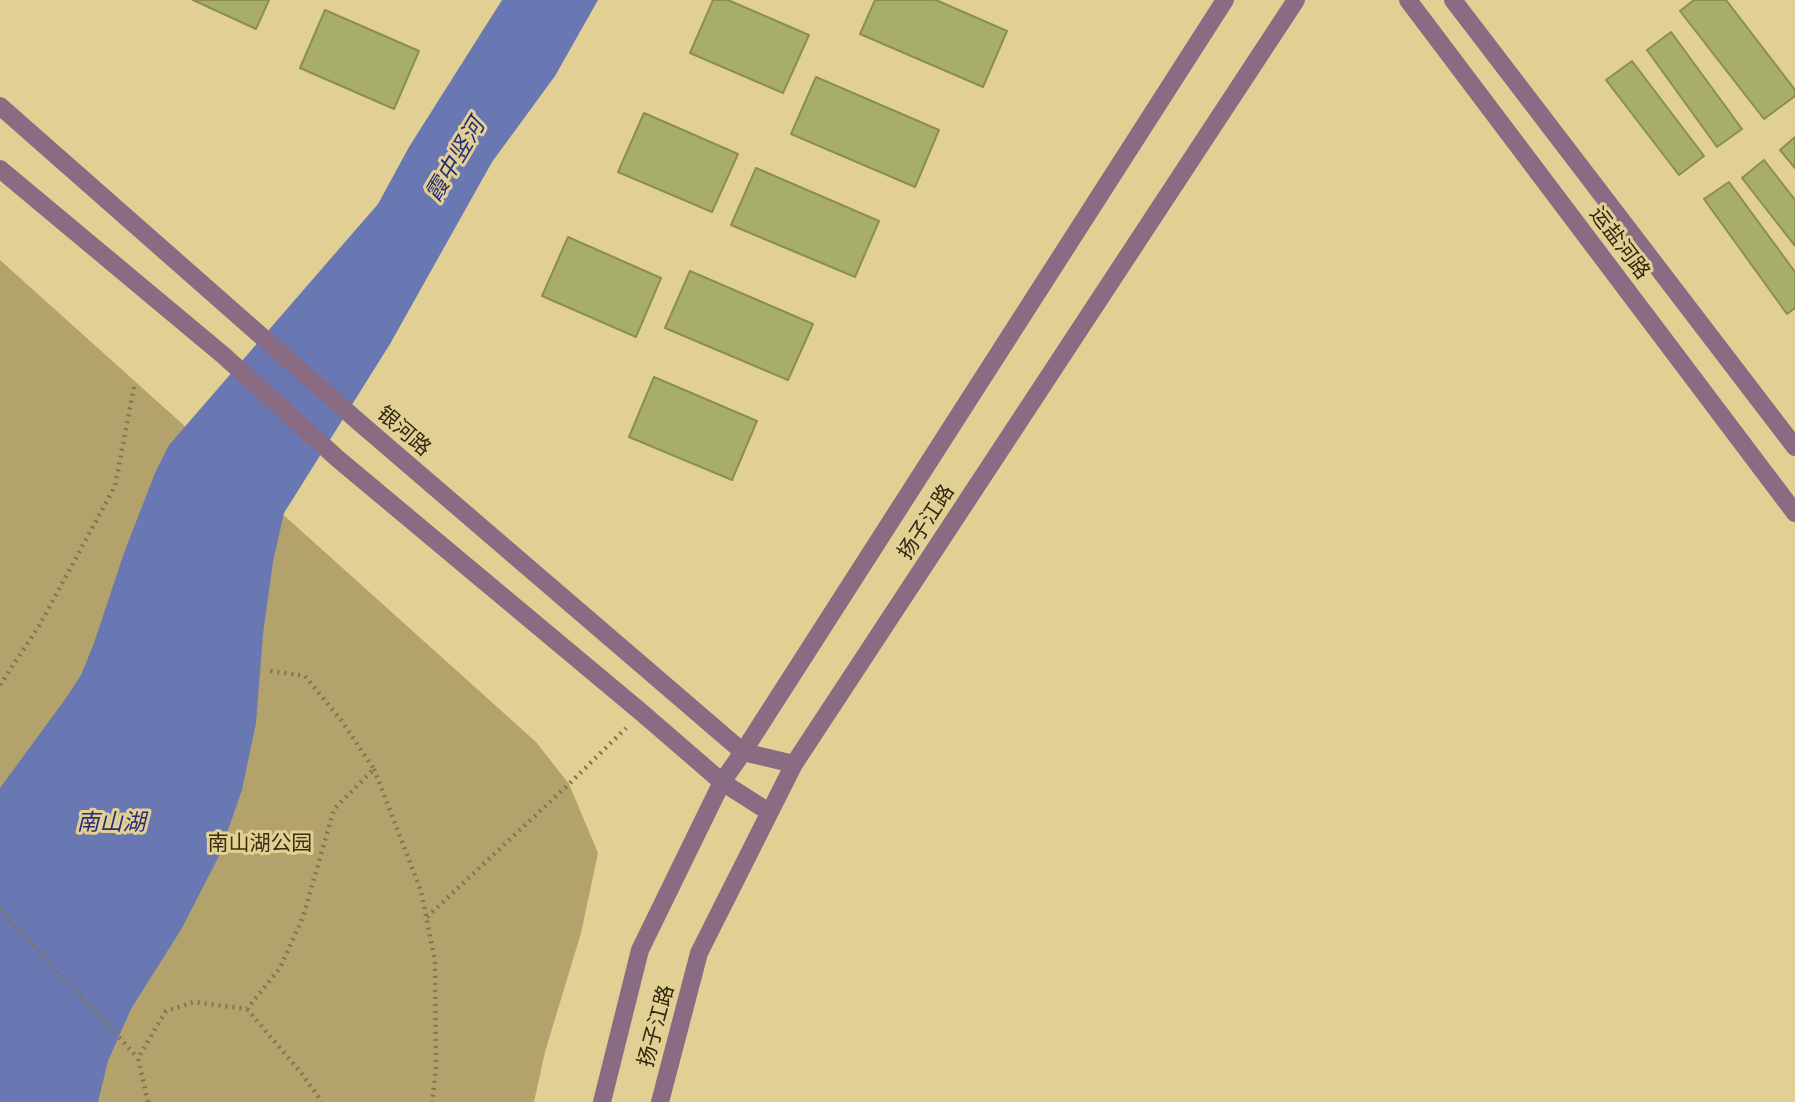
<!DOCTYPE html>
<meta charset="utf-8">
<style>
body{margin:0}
canvas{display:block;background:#e2cf94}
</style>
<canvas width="1795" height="1102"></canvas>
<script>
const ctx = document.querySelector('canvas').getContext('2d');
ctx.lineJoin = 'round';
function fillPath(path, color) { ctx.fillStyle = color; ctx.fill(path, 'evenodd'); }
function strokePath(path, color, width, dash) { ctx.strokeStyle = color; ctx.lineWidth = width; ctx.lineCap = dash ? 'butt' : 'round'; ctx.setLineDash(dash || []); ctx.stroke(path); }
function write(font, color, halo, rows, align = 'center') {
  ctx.font = font + ' Lato,"Noto Sans SC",sans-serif'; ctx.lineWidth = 6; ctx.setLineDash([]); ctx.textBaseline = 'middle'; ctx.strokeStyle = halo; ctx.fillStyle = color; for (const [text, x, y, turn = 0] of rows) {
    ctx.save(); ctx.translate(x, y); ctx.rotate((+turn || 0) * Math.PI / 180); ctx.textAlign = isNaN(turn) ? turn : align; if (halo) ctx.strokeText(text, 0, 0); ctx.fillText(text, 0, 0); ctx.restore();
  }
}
fillPath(new Path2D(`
 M0,260L536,742L569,784L598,853L581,933L545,1052L534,1102H0Z`), '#b3a26c');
fillPath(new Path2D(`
 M502,0H598L555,76L492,162L390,344L284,513L273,562L263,634L256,723L242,790L219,856L182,928L131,1009L108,1061L98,1102H0V788L66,698L81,675L94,643L124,553L155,473L169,445L378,204L409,147Z`), '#6978b3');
const building = new Path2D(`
 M193,0H269L256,29Z
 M713,0H728L809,35L783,93L690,53Z
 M875,0H936L1007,31L983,87L860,34Z
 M1694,0H1726L1795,90V96L1764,119L1680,11Z
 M325,10L419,51L394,109L300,68Z
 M1671,32L1742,129L1717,147L1647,50Z
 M1632,61L1704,156L1679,175L1606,80Z
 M816,77L939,130L915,187L791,134Z
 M644,113L738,154L712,212L618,172Z
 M1795,137V168L1780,150Z
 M1764,160L1795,200V246L1742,178Z
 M756,168L879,221L855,277L731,225Z
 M1729,182L1795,272V308L1787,314L1704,199Z
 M568,237L661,278L636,337L542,296Z
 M690,271L813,324L788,380L665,328Z
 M654,377L757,421L732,480L629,437Z`);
fillPath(building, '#a8ae68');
strokePath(building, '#8a8e55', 2);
strokePath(new Path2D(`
 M0,685L39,626L115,486L135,382
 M374,769L421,891L435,961L436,1069L432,1102
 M0,909L138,1058
 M427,917L569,784L626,728
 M247,1009L302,1074L322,1102
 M148,1102L138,1058L166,1011L194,1002L247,1009L280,968L303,917L334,809L374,769L341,720L305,676L270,671`), '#83764e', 4.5, [2, 5]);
strokePath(new Path2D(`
 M1408,0L1795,513
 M1453,0L1795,447
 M0,106L360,423L743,752L794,764
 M0,169L223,355L338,459L641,712L722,782L769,812
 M602,1102L640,950L722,782L743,752L1225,0
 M660,1102L699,953L794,764L1296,0`), '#8a6b84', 18);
write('21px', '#2f2810', '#e2cf94', [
 ["运盐河路",1620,243,53],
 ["银河路",404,431,41],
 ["扬子江路",926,522,-57],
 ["扬子江路",656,1026,-75]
]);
write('21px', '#392f10', '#e2cf94', [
 ["南山湖公园",260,843]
]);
write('italic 23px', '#252e76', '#e2cf94', [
 ["霞中竖河",455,160,-59],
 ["南山湖",111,823]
]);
</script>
